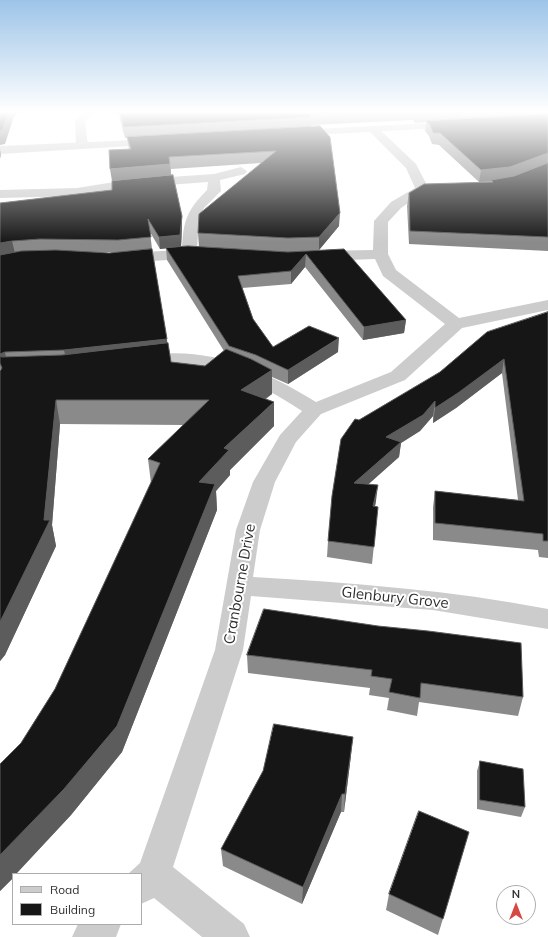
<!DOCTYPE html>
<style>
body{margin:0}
#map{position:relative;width:548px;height:937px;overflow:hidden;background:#fff;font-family:Mulish,sans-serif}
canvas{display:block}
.legend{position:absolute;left:12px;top:873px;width:130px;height:52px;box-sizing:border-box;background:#fff;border:1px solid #acacac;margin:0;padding:5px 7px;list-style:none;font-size:12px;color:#2f2f2f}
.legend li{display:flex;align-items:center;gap:8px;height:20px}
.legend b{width:20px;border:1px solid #acacac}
.north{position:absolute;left:496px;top:885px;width:40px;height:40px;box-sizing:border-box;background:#fff;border:1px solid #acacac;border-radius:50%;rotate:0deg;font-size:11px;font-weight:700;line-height:16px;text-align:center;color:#2f2f2f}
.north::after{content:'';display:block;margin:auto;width:14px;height:18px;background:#d64942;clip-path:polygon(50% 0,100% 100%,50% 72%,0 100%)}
</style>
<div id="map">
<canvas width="548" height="937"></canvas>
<ul class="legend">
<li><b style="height:5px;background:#ccc"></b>Road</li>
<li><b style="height:11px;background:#161616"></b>Building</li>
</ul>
<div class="north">N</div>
</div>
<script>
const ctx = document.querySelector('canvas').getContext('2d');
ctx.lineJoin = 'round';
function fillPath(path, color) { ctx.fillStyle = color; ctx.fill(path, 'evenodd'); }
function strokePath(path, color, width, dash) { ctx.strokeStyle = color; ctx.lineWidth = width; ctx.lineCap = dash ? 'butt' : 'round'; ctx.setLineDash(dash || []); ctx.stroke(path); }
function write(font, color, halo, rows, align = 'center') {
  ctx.font = font + ' Mulish,sans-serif'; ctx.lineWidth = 4; ctx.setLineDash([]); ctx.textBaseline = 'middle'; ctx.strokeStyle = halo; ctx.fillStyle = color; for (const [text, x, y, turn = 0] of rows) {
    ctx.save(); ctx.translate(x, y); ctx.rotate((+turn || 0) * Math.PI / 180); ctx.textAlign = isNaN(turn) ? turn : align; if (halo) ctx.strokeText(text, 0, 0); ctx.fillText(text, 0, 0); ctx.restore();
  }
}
fillPath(new Path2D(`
 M83,112H93L85,121L88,146L82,149L76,146L75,121Z
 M373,126L377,127L416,164L429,189L401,208L388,222V254L396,270L459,318L548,300V310L462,328L405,380L321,414L296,442L275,482L260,530L253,577C352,583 450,590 548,609V629L433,610L251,596L243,650L173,867L244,924L250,937H202L154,898L141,904V874H128L140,863L215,650L236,530L253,482L280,435L302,411C246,375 209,359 141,368L134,366L132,362L134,358C201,342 261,368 316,402L391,372L445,324L383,276L375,259L319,261L314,259L311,256L314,253L319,251L373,250L374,221L391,202L415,188L406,168L367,129Z
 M241,167L247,171L245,174L220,180L221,191L204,208L199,218L197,249L202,250L205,253L202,256L197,258L123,263L118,261L115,258L118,255L123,253L182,250C183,221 187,210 207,190L208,182L127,188L77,196L0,198V190L77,188L127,180L214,174Z
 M78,924H121L116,937H72Z`), '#ccc');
fillPath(new Path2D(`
 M454,122L458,123L459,125L458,127L295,136L289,133L295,130Z
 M159,139L163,140L165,142L163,144L0,154V146Z`), '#ccc');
fillPath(new Path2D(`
 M118,112H173L178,113L180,112H548V251L409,244L407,206L409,193L479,182L439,145L432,144L429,136L425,131L426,122L415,123L413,120L311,125V127L339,226L319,250L288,252L199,247L198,233L261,163L171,169V175L182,228L181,247L288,252L344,249L406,320L404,333L363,340L305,267L291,284L242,288L253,319L273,347L338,352L288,384L272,377V394L266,399L274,426L230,470V475L216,491L217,510L122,752L71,815L16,874H13V878L0,891V764L21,743L55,689L151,483L148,459L184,425L60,424L52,525L56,546L5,655L0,661V371L1,370L0,369V203L112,190V181L129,149L127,138H125ZM150,232L160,249L166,248L167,260L224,351L205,366L171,362L167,343L152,249ZM89,252H118L109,253Z
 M548,312V558L539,557L538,550L433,540V507L435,491L518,500L502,373L456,408L433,423V416L420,431L401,443L399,457L368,484L376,501L375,506L378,507L372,564L327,557L328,541L359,420Z
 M264,609L523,697L518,716L419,702L417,716L387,710L389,698L369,695L370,688L248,673L247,655Z
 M351,755L344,812H341L302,904L223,866L221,849Z
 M480,761L525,807L521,817L477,809V771Z
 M464,849L438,935L386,910L389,894Z`), '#8a8a8a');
fillPath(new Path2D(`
 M9,112H17L13,119L5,144L0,145V131Z
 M0,149L1,155L0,159Z
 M548,153L547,164L508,179L491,180V181L479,182L481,170Z
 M170,164L171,175L112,181L110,169Z
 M340,213L339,226L319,250V237Z
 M182,216V228L181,247L160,249L159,237Z
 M12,241L15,253L0,256V243Z
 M306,254L305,267L291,284V271Z
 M406,320L404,333L363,340L364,327Z
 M339,338L338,352L288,384V370Z
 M167,339L168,353L67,364L64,350Z
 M5,352L8,366L0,363V354Z
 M504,359L502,373L456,408L433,423L435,408Z
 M272,370V394L241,415V390Z
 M56,400L60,424L52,525L56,546L5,655L0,661V622L44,520Z
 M435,401L433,416L420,431L401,443L399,457L352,499L354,483L386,437Z
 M274,402V426L230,470V475L216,491L217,510L122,752L71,815L16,874H13V878L0,891V855L199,482L224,448Z
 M378,485L376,501L372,522L373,506Z
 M353,737L351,755L344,812L345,794Z
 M342,794L341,812L302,904L303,887Z`), '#5c5c5c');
const building = new Path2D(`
 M0,112H9L2,130L0,131Z
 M120,112H173L178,113L180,112H371L309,114L311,117L124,127Z
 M548,114V153L510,167L481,170L440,133H433L430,125L426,121Z
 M320,126L330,137L340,213L319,237L288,238L198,233L199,214L276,151L169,157L170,164L110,169L109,150L131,149L127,137Z
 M548,163V237L410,231L409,193L424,184L493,182L491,180L514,176Z
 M173,175L182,216L180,235L159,237L148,219L151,237L118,240L40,239L12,241L0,243V203L112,190V181Z
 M188,246L288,252L344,249L406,320L364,327L306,254L291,271L238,276L253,319L273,347L309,326L339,338L288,370L256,355L229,346L166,248Z
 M152,249L167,339L64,350L5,352L0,354V255L21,251L56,250L109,253Z
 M548,312V541H543V534L435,523V491L524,501L504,359L458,393L435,408V401L423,415L386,437L401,442L354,483L378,485L373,506L378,507L374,547L328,541L332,496L341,439L355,419L359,420L440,372L487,332Z
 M168,343L171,362L205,366L226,349L251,359L272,370L241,390L274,402L224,448L229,450L199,482L215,484L117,726L64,789L0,855V764L21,743L55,689L160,463L148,459L209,400H56L44,520H50L0,622V371L2,368L0,363V356L2,357L62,355Z
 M264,609L378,626L428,631L521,643L523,697L421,683L420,698L389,692L392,679L371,676L372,670L247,655Z
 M274,724L353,737L345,794H342L303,887L221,849L263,771Z
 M480,761L523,769L525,807L480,800Z
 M419,811L469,832L443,919L389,894Z`);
fillPath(building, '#161616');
strokePath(building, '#5c5c5c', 1);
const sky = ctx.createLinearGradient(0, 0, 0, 243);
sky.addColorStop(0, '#9dc4e8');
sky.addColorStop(0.46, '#fff');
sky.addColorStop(1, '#ffffff00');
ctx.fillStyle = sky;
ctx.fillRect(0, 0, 548, 243);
write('15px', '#2f2f2f', '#fff', [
 ["Cranbourne Drive",240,584,-80],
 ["Glenbury Grove",395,598,6]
]);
</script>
